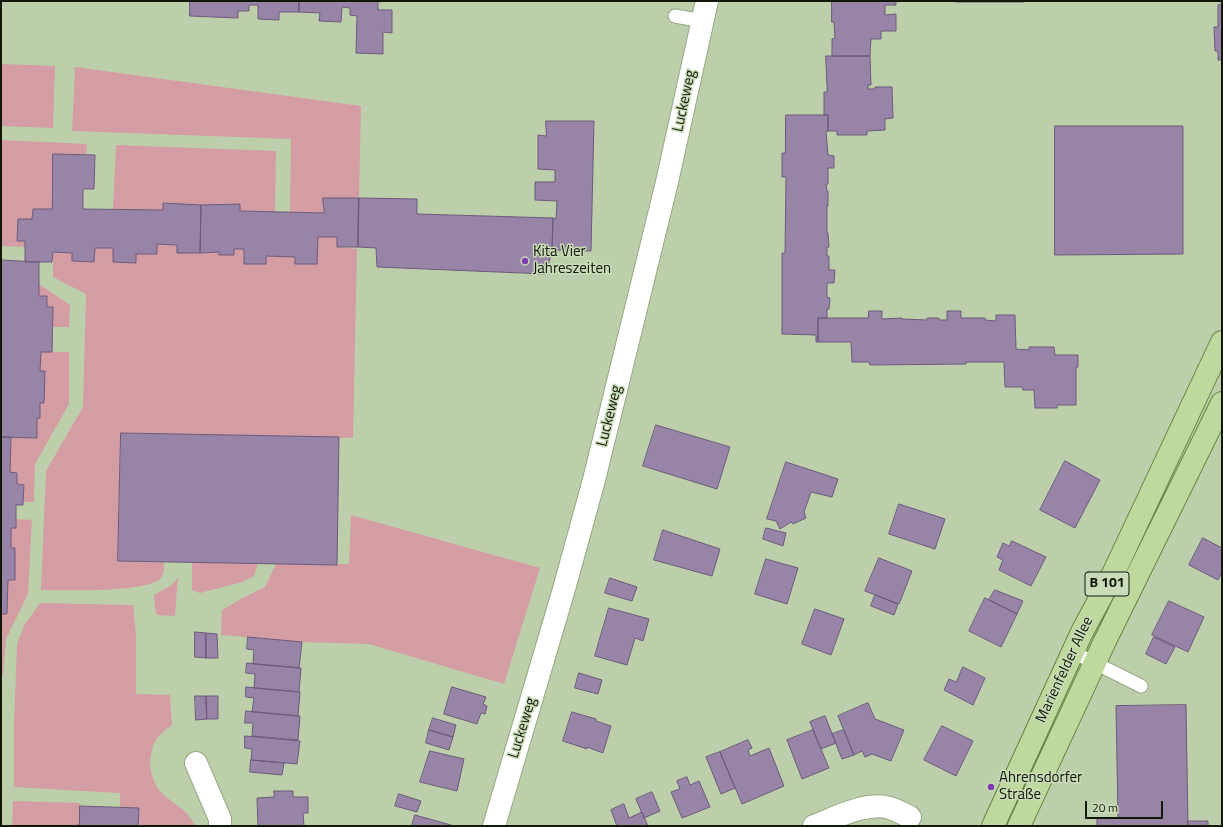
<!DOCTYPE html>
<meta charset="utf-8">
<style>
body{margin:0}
#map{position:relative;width:1223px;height:827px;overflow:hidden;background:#bccfaa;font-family:"Titillium Web",sans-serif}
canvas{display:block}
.frame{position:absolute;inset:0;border:2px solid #11180a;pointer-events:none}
.scale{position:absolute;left:1085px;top:801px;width:78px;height:18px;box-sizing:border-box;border:2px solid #11180a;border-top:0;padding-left:5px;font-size:12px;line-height:14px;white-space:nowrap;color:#11180a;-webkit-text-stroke:3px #c9dcb7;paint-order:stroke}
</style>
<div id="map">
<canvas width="1223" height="827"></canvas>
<div class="frame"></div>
<div class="scale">20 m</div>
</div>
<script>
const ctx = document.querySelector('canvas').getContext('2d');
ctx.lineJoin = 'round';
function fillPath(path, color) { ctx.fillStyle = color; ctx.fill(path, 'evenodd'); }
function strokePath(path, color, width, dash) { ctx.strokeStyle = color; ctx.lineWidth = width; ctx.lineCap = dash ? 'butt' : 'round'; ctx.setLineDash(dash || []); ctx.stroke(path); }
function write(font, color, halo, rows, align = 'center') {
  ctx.font = font + ' "Titillium Web",sans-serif'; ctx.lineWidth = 3; ctx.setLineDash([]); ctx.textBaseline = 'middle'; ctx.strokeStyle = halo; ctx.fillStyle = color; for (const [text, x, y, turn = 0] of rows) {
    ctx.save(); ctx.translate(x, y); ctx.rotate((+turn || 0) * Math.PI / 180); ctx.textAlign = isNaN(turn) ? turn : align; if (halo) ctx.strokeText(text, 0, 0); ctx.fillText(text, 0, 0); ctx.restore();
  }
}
fillPath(new Path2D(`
 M1,64L55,66L53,128L1,126Z
 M75,67L361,106L359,198H323L324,213L290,212L291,139L72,131Z
 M1,140L87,144L86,154H53L52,209H33L32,219H18L17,241H25V247L1,246Z
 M116,145L276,151L275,212L240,211V204L201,205L163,203V210L113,209Z
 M318,237H337V247L357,249L353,438L121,433L118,561L164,562C164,568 164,575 160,579C144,593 65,590 41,590L46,471L83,407L86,294L53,277V252L72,253L73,261L94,262L95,248H113V262L136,263V254H157V244L177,245V253L219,252L234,255V249H244V264H265L266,256L295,257V264H317Z
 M39,284L70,305L69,327H53V307H47L39,296Z
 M41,352H69V404L35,464L34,502H23L24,485L17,484V473L10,472L11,437L37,438V418H40V403L44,402L45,371H40Z
 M351,515L540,568L504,684L369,644L302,642L221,635L222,610L241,599L265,587L276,564H349Z
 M16,519L32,520L28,594L6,639L3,675H1V614H7L8,580H15V548H11V528H16Z
 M192,563H258L254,576L242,582L200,593L192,590Z
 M178,577L175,616L157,615L155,608L154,595L172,585Z
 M40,603L133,605L136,634V694L170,695L172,725C165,730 158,735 155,742C146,759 150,783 165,796C178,807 187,809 195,826H138V808L120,807V793L14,787V724L17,644L25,624Z
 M13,801L80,803L79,825L12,826Z`), '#d49da4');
const building = new Path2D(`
 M190,1H299V12H279V20L258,19V5H249V11H238V18L190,16Z
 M299,1H384L378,2V10H392V33L383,32V54L356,53L357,16L350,15V8L342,7L341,22L319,21L320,13L299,12Z
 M832,1H896V5H885V15L896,14V31H881V39H871L870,56H832V39L835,38L834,22H832Z
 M956,1H1024V2H956Z
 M1222,1V60H1218V51H1215L1214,27H1218V5L1221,4Z
 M826,56H870L871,85H868V89H875V87H892L893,118L885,119V130L867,131V135H837V131H828V115H824V92H827Z
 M786,115H828V131H826L828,155L834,156V168H828V184H826L827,191H828V206H827V233H828L829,247H827V256H829V270H835L834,283H827V297L830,298L829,309H827V318H818V342H816V335L782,334V253H785L786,177H782V153H785Z
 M546,121H594L591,251L552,250L553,218L556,219L557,201L535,200V182H555V170L538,169V135L546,136Z
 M1055,126H1183V254L1055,255Z
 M53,154L95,155L94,189H83V209L163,210V203L201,205L200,253H177V245L157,244V254H136V263L113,262V248H95L94,262L72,261V253L53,252L52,262H25V241H17L18,219H32L33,209H52Z
 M323,198H359L358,247H337V237H318L317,264H295V257L266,256V264H244V249H234V255H219V252L200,253L201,205L240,204V211L324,213Z
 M359,198L417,199V214L553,218L552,250L546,274L377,267L376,248L358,247Z
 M1,260L39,262V296H47V307H53L52,352H41L40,371H45L44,403H40V418H37V438L1,437Z
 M869,311H882V319L902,318V319L927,320V318H939V320H947V311H961V318H985V320L996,321V315H1015L1016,349L1029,350V347H1054L1055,355H1078V367H1076V405H1057V408H1035L1034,390H1023L1022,387H1005L1004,362H966V364L870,365L869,362H852L851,342H818V318H868Z
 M656,425L730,447L717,489L643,466Z
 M121,433L339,437L337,565L118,561Z
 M1,437H11L10,472L17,473V484L24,485L23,505H16V528H11V548H15V580H8L7,614H1Z
 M1065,461L1100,480L1075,528L1040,510Z
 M786,462L838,479L832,497L811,492L804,512L806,518L793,524L791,522L780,529L776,521L767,519Z
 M899,504L945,519L935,549L889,534Z
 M766,528L786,533L783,546L763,539Z
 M663,530L720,549L712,576L654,560Z
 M1203,538L1222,548V572L1218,580L1189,565Z
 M1012,541L1046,557L1031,586L999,570L1003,560L997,557L1003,543L1009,546Z
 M879,558L912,571L899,604L865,591Z
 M766,559L798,568L787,604L755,594Z
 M610,578L637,587L632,601L605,593Z
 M995,590L1023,601L1017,614L989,600Z
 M875,595L898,604L894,615L871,606Z
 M985,598L1017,614L1001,647L969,631Z
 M1169,601L1204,617L1188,652L1152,635Z
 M609,608L649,619L643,641L635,638L627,665L595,656Z
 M815,609L844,619L831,655L802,644Z
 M195,632L206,633V658L195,657Z
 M206,633L217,634L218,658H206Z
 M248,637L302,642L299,668L253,664L254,650L247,649Z
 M1154,637L1175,647L1166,664L1146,654Z
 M247,663L301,668L299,692L254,688L255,674L246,673Z
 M963,667L985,678L973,705L944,690L949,679L956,682Z
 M579,673L602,680L598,694L575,688Z
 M246,687L300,692L298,716L252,712L254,698L246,697Z
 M452,687L486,697L483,704L487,706L485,714L481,713L477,724L444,714Z
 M195,696H206L207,719L196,720Z
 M206,696H218V719H207Z
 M868,703L875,719L904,730L891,761L872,754L865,757L862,751L854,755L838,716Z
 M1186,705L1188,826H1097V818H1118L1116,706Z
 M246,711L300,716L298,740L252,736L253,723H245Z
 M572,712L596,719V721L611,726L603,753L587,747V749L563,741Z
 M825,716L836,743L821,749L810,722Z
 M433,718L456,725L453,737L429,730Z
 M942,726L973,741L956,776L924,760Z
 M429,730L453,737L449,750L426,743Z
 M813,730L829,768L802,779L787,740Z
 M844,730L854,755L842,759L832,734Z
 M245,736L300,741L297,764L251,760L252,749L245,748Z
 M748,740L752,748L748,750L750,756L769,748L784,786L742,804L720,752Z
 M430,751L464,759L457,791L420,782Z
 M720,752L735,788L721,794L706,757Z
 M251,760L284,763L282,775L250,772Z
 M687,777L690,785L699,781L710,807L682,818L671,792L680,789L677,781Z
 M274,791H293V797H308V813H303L304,826H258L257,798L274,797Z
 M652,792L660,811L644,818L636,799Z
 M399,794L421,801L417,812L395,806Z
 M624,804L629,818L642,812L648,826H617L611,810Z
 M80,806L139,808L138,826H69L79,825Z
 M415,815L451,825V826H412Z
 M1188,821H1208V826H1188Z`);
fillPath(building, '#9784a7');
strokePath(building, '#6c5a7b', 1);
const service = new Path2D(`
 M675,16L703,21
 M1073,652L1141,686`);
const minor = new Path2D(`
 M196,763L220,819V826
 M494,826L564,589L594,480L667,182L707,1
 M814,826C835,818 867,801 890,808C897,810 903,814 910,817`);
const primary = new Path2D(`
 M993,826L1082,632L1113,574L1222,342
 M1019,826L1104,643L1222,403`);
strokePath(service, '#96a884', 15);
strokePath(minor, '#96a884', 24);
strokePath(primary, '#658441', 24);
strokePath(service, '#fff', 13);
strokePath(minor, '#fff', 22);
strokePath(primary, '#bed89e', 22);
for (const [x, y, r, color] of [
 [525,261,4,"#823bae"],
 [991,787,4,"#823bae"]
]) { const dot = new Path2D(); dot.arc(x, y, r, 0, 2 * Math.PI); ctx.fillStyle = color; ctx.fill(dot); strokePath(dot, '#c9dcb7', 1.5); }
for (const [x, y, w] of [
 [1107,584,44]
]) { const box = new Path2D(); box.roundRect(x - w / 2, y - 12, w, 24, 3); ctx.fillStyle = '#c9dcb7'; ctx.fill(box); strokePath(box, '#11180a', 1); }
write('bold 14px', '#11180a', null, [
 ["B 101",1107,584]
]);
write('15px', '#11180a', '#c9dcb7', [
 ["Luckeweg",685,101,-78],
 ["Luckeweg",610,416,-76],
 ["Marienfelder Allee",1065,670,-65],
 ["Luckeweg",523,728,-73]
]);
write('15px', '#11180a', '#c9dcb7', [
 ["Kita Vier",533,252],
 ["Jahreszeiten",533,269],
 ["Ahrensdorfer",999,778],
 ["Straße",999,795]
], 'left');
</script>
